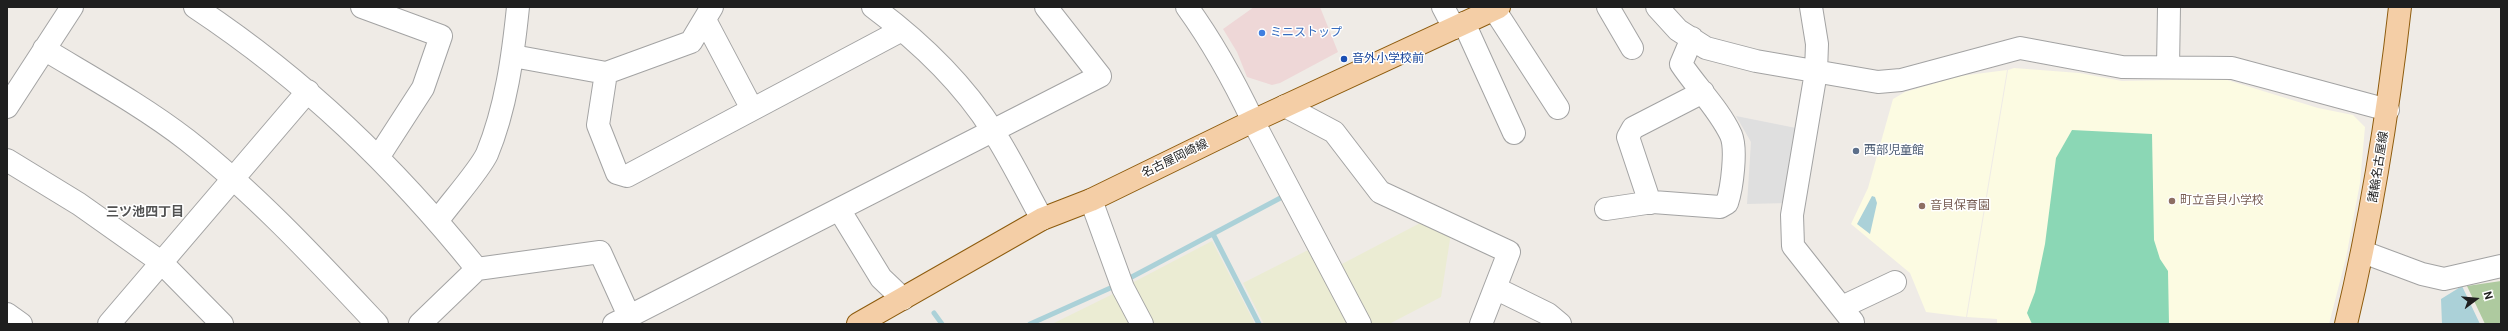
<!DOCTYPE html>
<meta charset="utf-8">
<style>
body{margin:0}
#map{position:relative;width:2508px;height:331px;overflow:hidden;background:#efebe6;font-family:Roboto,sans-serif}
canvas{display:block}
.frame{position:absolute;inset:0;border:8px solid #1f1f1f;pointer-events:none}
.north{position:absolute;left:2456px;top:279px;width:40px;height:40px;-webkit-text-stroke:3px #fff;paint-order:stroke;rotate:74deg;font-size:11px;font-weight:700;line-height:16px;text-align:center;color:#1f1f1f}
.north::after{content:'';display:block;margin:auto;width:14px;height:18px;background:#1f1f1f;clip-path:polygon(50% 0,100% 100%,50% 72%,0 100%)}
</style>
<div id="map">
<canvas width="2508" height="331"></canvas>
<div class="frame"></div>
<div class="north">N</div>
</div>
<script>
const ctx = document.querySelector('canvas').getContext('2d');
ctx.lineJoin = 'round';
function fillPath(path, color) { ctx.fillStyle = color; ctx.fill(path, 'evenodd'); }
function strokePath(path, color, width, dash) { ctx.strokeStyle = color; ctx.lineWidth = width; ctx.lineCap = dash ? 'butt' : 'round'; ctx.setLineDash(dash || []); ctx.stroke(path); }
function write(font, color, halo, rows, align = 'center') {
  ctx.font = font + ' Roboto,"Noto Sans JP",sans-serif'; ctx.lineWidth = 3; ctx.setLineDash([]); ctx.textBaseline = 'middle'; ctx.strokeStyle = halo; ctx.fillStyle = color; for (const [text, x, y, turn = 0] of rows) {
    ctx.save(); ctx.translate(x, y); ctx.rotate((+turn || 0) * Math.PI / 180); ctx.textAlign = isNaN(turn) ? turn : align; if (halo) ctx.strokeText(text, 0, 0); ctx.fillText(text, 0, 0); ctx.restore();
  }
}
fillPath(new Path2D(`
 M1254,7H1320L1338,52L1280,83L1272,85L1247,77L1237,52L1223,29Z`), '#eed7d7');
fillPath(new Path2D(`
 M2014,68L2079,73L2122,81L2224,79L2318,108L2353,115L2365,127L2360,183L2346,258L2329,324H1997V319L1967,317L2008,70Z
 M2007,70L1966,317L1926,312L1910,273L1851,224L1868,188L1893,99L1905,92L1960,76Z`), '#fcfbe2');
fillPath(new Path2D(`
 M1424,221L1451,233L1441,297L1389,324H1370L1340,265Z
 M1212,241L1255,324H1151L1130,284Z
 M1314,247L1355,324H1264L1243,283Z
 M1119,291L1137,324H1052Z`), '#ebecd3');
fillPath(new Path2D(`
 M2501,281V324H2485L2467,286Z`), '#aeca9f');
fillPath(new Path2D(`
 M2072,130L2152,134L2154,240L2160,259L2168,271L2169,324H2032L2027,313L2035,292L2045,244L2056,158Z`), '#8bd7b5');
fillPath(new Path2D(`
 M1736,116L1801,129L1788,203L1747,204L1751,142Z`), '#dfdfdf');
fillPath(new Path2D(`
 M1872,196L1875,197L1877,203L1870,234L1857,224Z
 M2462,286L2480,324H2442L2441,299Z`), '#abd1d8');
strokePath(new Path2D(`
 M1213,234L1259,324
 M1126,280L1286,195
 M934,313L942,324
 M1030,324L1117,285`), '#abd1d8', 5);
const minor = new Path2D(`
 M195,7C305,80 394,166 477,269
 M362,7L441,36L423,88L379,156
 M873,7C920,42 962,82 993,131C1011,159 1026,190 1042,219
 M1187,7C1213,43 1234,81 1253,121L1360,324
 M1443,7L1454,28
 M1608,7L1632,48
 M1657,7L1678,30L1706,48L1756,61L1878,82L1901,80L2020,48L2122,67L2232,68L2388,110
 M1811,7L1817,44L1816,72L1792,215L1793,246L1853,322
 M1494,9L1558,108
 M705,20L752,109
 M1464,23L1514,133
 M44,49C92,78 143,106 187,140C257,195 317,260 377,324
 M513,56L606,73L691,42L712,7
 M2168,67L2169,7
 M606,73L598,125L617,173L627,176L902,30
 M1285,106L1334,132L1380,192L1509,252L1481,324
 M7,107L72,7
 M7,160L79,204L161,262L222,324
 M1091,200L1123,288L1142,324
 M1650,203L1628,137L1633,128L1703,92
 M1606,209L1653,202L1720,207L1727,203C1732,188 1737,149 1731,135C1719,109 1697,88 1681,64L1692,38
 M840,211L881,278L903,299
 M438,220C450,203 479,171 487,154C506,108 513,56 518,7
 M2363,252L2422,274L2444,279L2501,266
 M1495,288L1548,314L1560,324
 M1842,307L1895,282
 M7,314L21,324
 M109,324L308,91
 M420,324L477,269L600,252L629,316
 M614,324L1100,76L1046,7`);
const major = new Path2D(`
 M858,324L1042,219L1091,200L1253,121L1499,7
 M2346,324C2371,219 2388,114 2400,7`);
strokePath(minor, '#a3a3a3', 24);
strokePath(major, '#8d5b0d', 24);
strokePath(minor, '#fff', 22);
strokePath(major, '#f4cea6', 22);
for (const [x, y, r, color] of [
 [1262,33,4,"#3f7fe0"],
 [1344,59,4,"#1a4fb4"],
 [1856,151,4,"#5c6f8a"],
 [2172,201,4,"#8d6e63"],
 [1922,206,4,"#8d6e63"]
]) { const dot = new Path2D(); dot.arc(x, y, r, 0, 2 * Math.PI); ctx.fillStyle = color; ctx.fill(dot); strokePath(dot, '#fff', 1.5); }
write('12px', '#366cbe', '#fff', [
 ["ミニストップ",1270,33]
], 'left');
write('12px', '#164399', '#fff', [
 ["音外小学校前",1352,59]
], 'left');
write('12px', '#4e5e75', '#fff', [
 ["西部児童館",1864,151]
], 'left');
write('12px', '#1f1f1f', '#fff', [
 ["名古屋岡崎線",1175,159,-26],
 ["諸輪名古屋線",2379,167,-81]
]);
write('12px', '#785e54', '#fff', [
 ["町立音貝小学校",2180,201],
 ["音貝保育園",1930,206]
], 'left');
write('bold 13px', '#525252', '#fff', [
 ["三ツ池四丁目",145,213]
]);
</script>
